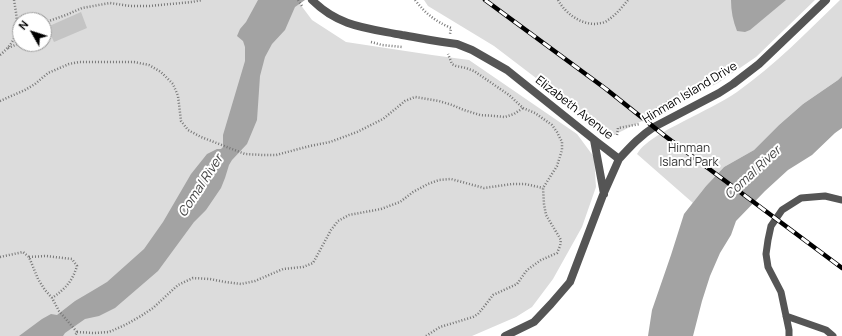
<!DOCTYPE html>
<style>
body{margin:0}
#map{position:relative;width:842px;height:336px;overflow:hidden;background:#fff;font-family:Manrope,sans-serif}
canvas{display:block}
.north{position:absolute;left:12px;top:12px;width:40px;height:40px;box-sizing:border-box;background:#fff;border:1px solid #999;border-radius:50%;rotate:309deg;font-size:11px;font-weight:700;line-height:16px;text-align:center;color:#000}
.north::after{content:'';display:block;margin:auto;width:14px;height:18px;background:#000;clip-path:polygon(50% 0,100% 100%,50% 72%,0 100%)}
</style>
<div id="map">
<canvas width="842" height="336"></canvas>
<div class="north">N</div>
</div>
<script>
const ctx = document.querySelector('canvas').getContext('2d');
ctx.lineJoin = 'round';
function fillPath(path, color) { ctx.fillStyle = color; ctx.fill(path, 'evenodd'); }
function strokePath(path, color, width, dash) { ctx.strokeStyle = color; ctx.lineWidth = width; ctx.lineCap = dash ? 'butt' : 'round'; ctx.setLineDash(dash || []); ctx.stroke(path); }
function write(font, color, halo, rows, align = 'center') {
  ctx.font = font + ' Manrope,sans-serif'; ctx.lineWidth = 4; ctx.setLineDash([]); ctx.textBaseline = 'middle'; ctx.strokeStyle = halo; ctx.fillStyle = color; for (const [text, x, y, turn = 0] of rows) {
    ctx.save(); ctx.translate(x, y); ctx.rotate((+turn || 0) * Math.PI / 180); ctx.textAlign = isNaN(turn) ? turn : align; if (halo) ctx.strokeText(text, 0, 0); ctx.fillText(text, 0, 0); ctx.restore();
  }
}
fillPath(new Path2D(`
 M0,0H297L312,20L346,42L432,55L469,60L577,134L594,157L596,187L582,227L553,279L532,307L516,317L472,336H0ZM20,20H44V44H20Z
 M424,0H815L756,57L718,83L612,136L494,46L428,6Z
 M840,0H842V76L838,80L803,104L779,125L754,150L724,167L706,186L693,203L637,154C645,140 671,128 686,120C703,111 721,103 737,92C775,65 807,32 840,0Z`), '#dcdcdc');
fillPath(new Path2D(`
 M258,0H305L295,7L285,30L272,44L265,57L260,76L257,120L247,144L232,160L229,165L225,178L221,188L206,210L194,222L158,271L115,308L99,316L85,319L65,333L63,336H19L42,319L51,314L57,315L75,301L92,291L107,282L144,249L163,222L191,174L207,154L217,149H221L223,147V135L245,61V47L243,41L237,36L240,29L246,22Z
 M731,0H786L750,30L745,32L737,31C733,21 731,11 731,0Z
 M842,76V128L835,133L812,155L788,170L765,191L736,221L731,235L720,253L710,276L702,301L693,336H648L652,310L671,255L684,214L706,186L724,167L754,150L779,125L803,104L838,80Z`), '#a3a3a3');
fillPath(new Path2D(`
 M81,12L87,28L54,42L47,27Z`), '#c4c4c4');
strokePath(new Path2D(`
 M298,0L302,6
 M415,0C426,14 435,21 451,28L450,34
 M558,0C566,14 580,24 596,24C600,23 605,23 608,20C616,15 622,7 628,0
 M44,27L49,21L66,15L82,8L110,3L130,6H149L192,2L202,0
 M371,42L382,45L402,47
 M8,48L20,43
 M0,55C21,38 18,24 14,0
 M0,101L25,90L35,84L48,73L69,64L79,62H134L149,65L161,72L173,84L178,96L181,121L188,130L201,137L245,154L263,155H276L310,146L330,142L357,132L383,119L405,101L415,97L439,101L452,105L464,110L480,115L495,116L505,117L514,114L523,108
 M651,118L648,114L666,103L669,100
 M617,135L618,128L640,124
 M0,257L23,252L29,257L38,279L45,290L52,298L59,311L77,332L75,336
 M29,257L46,256L72,259L77,266C72,282 65,289 52,298
 M77,332L94,333L109,332L125,325L141,316L153,308L178,285L193,278L210,279L225,282L241,284L255,281L283,269L303,267L313,263L331,230L338,221L349,215L381,209L400,202L413,192L428,184L439,180L451,179L484,188L512,184H525L543,188
 M426,336L440,327L473,317L478,314L483,308L493,295L517,284L527,270L541,260L557,253L560,246L561,240L546,215L544,204L543,188L557,166L562,150V142L557,132L552,125L535,113L523,108L509,95L474,71L466,68L456,66L452,64L448,54`), '#777', 2.5, [1, 2]);
strokePath(new Path2D(`
 M786,316L826,330L833,336
 M789,336V330L781,292L768,267L766,254L768,240L771,226L782,210L801,198L825,196L842,200`), '#555', 7);
strokePath(new Path2D(`
 M312,0C339,27 367,28 402,35C420,38 438,42 457,44L472,50L507,70L597,142L619,159L603,195L570,282L551,304L534,322L505,336
 M594,140L604,194
 M619,159C631,146 640,136 654,127L719,93L733,84L759,64L826,0`), '#555', 8);
const rail = new Path2D(`
 M485,0L606,89L665,136L842,268`);
strokePath(rail, '#000', 4.5);
strokePath(rail, '#fff', 3, [9]);
write('12px', '#000', '#fff', [
 ["Hinman Island Drive",690,93,-31],
 ["Elizabeth Avenue",574,108,38]
]);
write('12px', '#333', '#fff', [
 ["Hinman",689,149],
 ["Island Park",689,163]
]);
write('italic 13px', '#444', '#fff', [
 ["Comal River",753,173,-43],
 ["Comal River",201,186,-57]
]);
</script>
